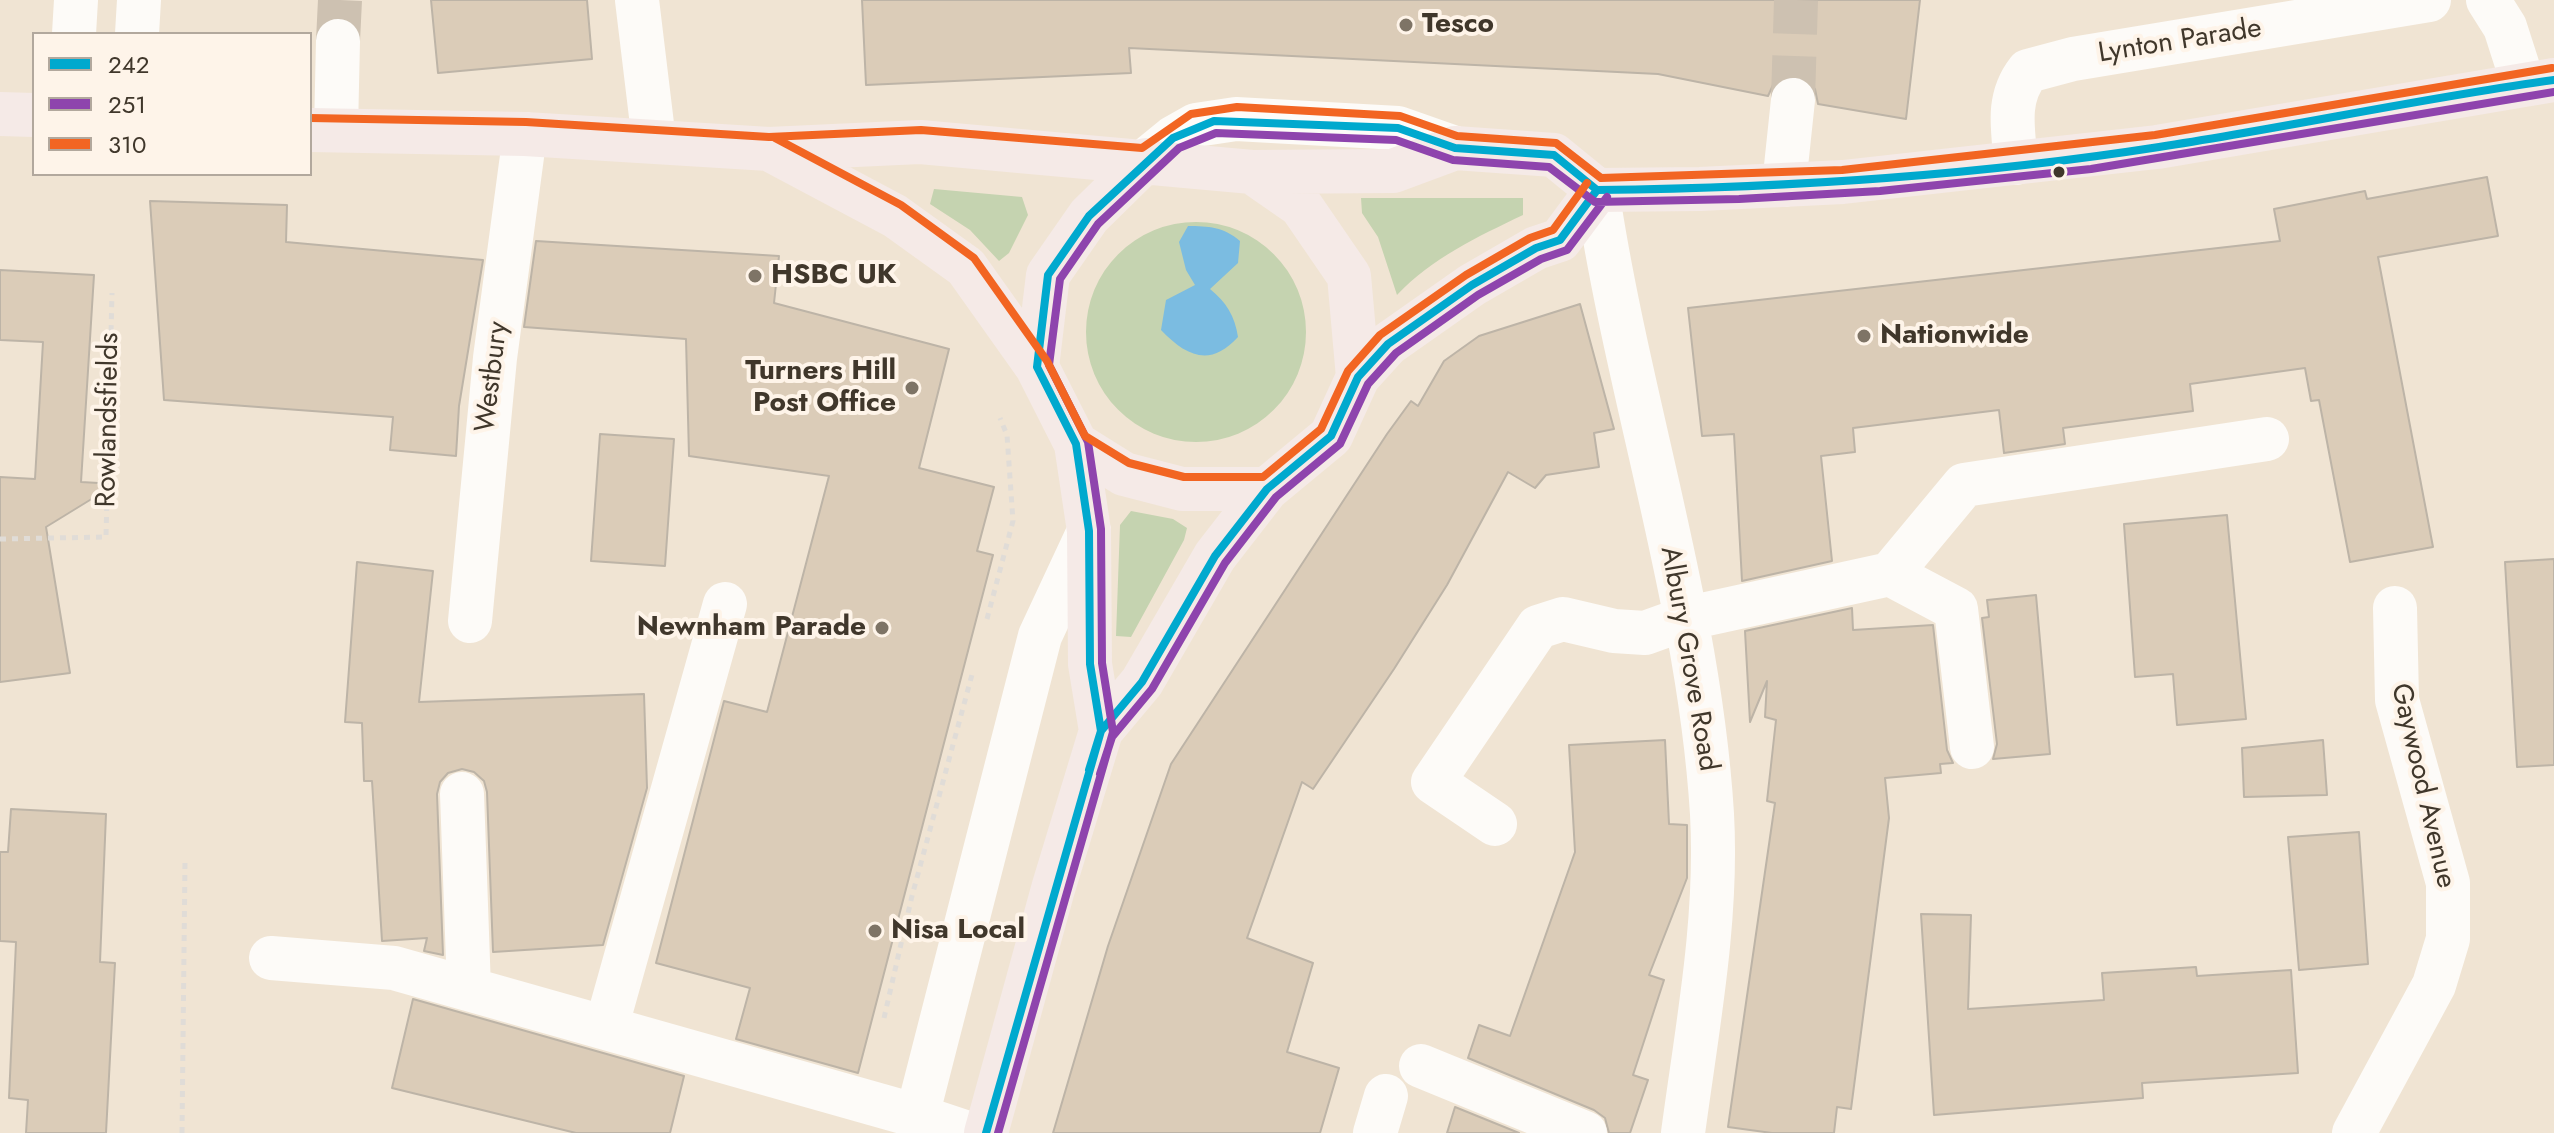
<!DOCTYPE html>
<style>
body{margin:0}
#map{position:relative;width:2554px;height:1133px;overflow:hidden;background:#f0e4d3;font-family:Jost,sans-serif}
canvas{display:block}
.legend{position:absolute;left:32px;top:32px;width:280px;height:144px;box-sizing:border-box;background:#fef4e9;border:2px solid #b2a89d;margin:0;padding:10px 14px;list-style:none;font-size:24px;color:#40372b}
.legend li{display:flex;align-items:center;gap:16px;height:40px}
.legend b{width:40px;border:2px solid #b2a89d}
</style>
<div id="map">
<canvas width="2554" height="1133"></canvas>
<ul class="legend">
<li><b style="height:10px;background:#00a9ce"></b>242</li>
<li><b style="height:10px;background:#8e44ad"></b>251</li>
<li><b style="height:10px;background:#f26522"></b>310</li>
</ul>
</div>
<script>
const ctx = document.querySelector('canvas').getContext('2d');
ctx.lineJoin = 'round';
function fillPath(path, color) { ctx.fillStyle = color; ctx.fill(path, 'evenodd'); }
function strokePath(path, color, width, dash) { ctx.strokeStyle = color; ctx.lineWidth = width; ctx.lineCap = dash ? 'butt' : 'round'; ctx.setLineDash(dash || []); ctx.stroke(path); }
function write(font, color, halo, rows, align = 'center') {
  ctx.font = font + ' Jost,sans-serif'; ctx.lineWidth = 8; ctx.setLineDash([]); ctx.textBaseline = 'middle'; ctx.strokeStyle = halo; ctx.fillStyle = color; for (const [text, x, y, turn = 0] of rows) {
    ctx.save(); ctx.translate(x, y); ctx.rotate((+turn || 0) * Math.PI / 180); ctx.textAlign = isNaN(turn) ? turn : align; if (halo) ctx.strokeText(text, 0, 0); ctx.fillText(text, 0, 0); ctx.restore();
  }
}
fillPath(new Path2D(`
 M934,189L1022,197L1028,215L1009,253L999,261L970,230L930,204Z
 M1361,198H1523V215C1477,237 1432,258 1397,295L1378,237L1362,213Z
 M1086 332a110 110 0 1 1 220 0a110 110 0 1 1-220 0Z
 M1131,511L1173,519L1187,528L1184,540L1131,637L1116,636L1120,525Z`), '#c5d3b0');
fillPath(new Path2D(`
 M1188,226C1208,226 1224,227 1240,241L1238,263L1210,289C1226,302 1235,316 1238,337C1210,368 1186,356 1161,330L1166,300L1195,285L1186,270L1179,242Z`), '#7bbce1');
const building = new Path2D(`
 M431,0H587L592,59L438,73Z
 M862,0H1920L1906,119L1818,104L1815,89L1807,79L1795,75L1782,78L1773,85L1768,96L1658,74L1129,48L1131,73L866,85Z
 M2487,177L2498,236L2378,257L2433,547L2350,562L2319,400L2311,401L2305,368L2190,384L2193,411L2063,428L2065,444L2004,453L1999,410L1853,428L1855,452L1821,456L1832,561L1742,581L1734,434L1702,436L1688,308L2280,241L2274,209L2365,191L2367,199Z
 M150,201L287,205L286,242L483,260L459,406L456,456L390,450L393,417L164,400Z
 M536,241L779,256L774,303L949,349L919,468L994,487L977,551L993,555L858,1073L736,1039L750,988L656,963L724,701L767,712L829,476L689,456L686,339L524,327Z
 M0,270L94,275L81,482L116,484L46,527L70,673L0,682V477L35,479L43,342L0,340Z
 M1580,304L1614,429L1594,433L1599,467L1546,475L1535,488L1508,472L1447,585L1394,669L1313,789L1302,782L1247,938L1313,963L1287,1052L1339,1068L1320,1133H1053L1108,946L1171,764L1387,434L1411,401L1418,406L1444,361L1479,336Z
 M600,434L674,439L665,566L591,561Z
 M2227,515L2246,719L2177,725L2173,674L2135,677L2124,524Z
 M2554,559V765L2517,767L2505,562Z
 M357,562L433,571L419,702L644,694L647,788L603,945L493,952L487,792L484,781L474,772L462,769L448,773L440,782L437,794L443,955L424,951L427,938L382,941L372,781H364L362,723L345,722Z
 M2036,595L2050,754L1993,759L1997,744L1982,618L1989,617L1987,600Z
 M1852,608L1853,630L1933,625L1947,750L1953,763L1940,764L1941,773L1885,778L1889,818L1851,1109L1837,1107L1834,1133H1772L1728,1127L1775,803L1767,801L1776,720L1765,717L1767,681L1750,722L1745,631Z
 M1665,740L1669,824L1687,825V878L1649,975L1664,980L1633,1075L1648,1080L1630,1133H1609L1605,1118L1594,1110L1468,1058L1479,1025L1510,1036L1575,852L1569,745Z
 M2323,740L2327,795L2244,797L2242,748Z
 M11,809L106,814L100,962L115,963L106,1133H26L28,1100L9,1098L16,942L0,941V852H8Z
 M2359,832L2368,964L2299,970L2288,837Z
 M1921,914L1971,915L1968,1009L2104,1000L2102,973L2196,967L2197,976L2291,970L2298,1073L2142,1083L2143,1098L1934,1115Z
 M413,999L684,1076L670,1133H576L392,1088Z
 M1455,1107L1519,1133H1447Z`);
fillPath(building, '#dbccb8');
strokePath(building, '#bdb4a7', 2);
strokePath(new Path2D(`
 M338,41L340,0
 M1793,100L1796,0`), '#cdc1b1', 44, [44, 22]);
strokePath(new Path2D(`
 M0,539L106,537L112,293
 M987,619L1013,521L1007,435L1000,418
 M884,1018L912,896L973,671
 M182,1133L185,861`), '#e0dcd7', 5, [6, 6]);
strokePath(new Path2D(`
 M637,0L654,141
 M2488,0L2505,27L2523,83
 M74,34L76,0
 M137,34L139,0
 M336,130L338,41
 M1146,160L1173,138L1196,125L1236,119L1398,128L1455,148
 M2016,163C2013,129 2006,99 2028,71L2073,59L2429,0
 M1784,185L1793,100
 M1597,190C1628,399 1699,603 1712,814C1718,920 1697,1028 1683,1133
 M1890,574L1956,609L1972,747
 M470,621L495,358L525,134
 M462,794L469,989
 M1495,824L1433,782L1538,627L1563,619L1614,631L1645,633L1684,619L1890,574L1964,485L2267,439
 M271,958L394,968L917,1116
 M606,1028L725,604
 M1421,1066L1585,1133
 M968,1133L917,1116L1040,636L1089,531
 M1375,1133L1386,1096
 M2354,1133L2434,985L2448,939V883L2397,700L2395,608`), '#fdfbf8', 44);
strokePath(new Path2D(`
 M0,114L34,115
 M310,130L525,134L769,149L920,142L1252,172L1393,171L1455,148L1554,155L1597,190L1700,189L1843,182L2157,147L2554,80
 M769,149L895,216L966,267L1037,367
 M1146,160L1089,216L1048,275L1037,367L1076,444L1124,474L1182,489H1267
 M1358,377L1388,344L1472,285L1536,248L1560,240L1597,190
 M1076,444L1089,531L1090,664L1101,731
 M986,1133L1053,889L1101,731L1142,682L1215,556L1267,489L1331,436L1358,377L1349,276L1301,206L1252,172`), '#f5eae7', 44);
strokePath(new Path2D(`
 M1089,770L1101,731L1142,682L1215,556L1267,489L1331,436L1358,377L1388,344L1472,285L1536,248L1560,240L1597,190
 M986,1133L1101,731L1090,664L1089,531L1076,444L1037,367L1048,275L1089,216L1173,138L1214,121L1398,128L1455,148L1554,155L1597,190C1785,188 1973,176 2159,147C2291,127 2422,98 2554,80`), '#00a9ce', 8);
strokePath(new Path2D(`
 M1100,774L1112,737L1152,689L1225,563L1276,497L1340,444L1368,384L1396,353L1478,295L1541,259L1567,250L1607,197
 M998,1133L1113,732L1102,663L1101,529L1088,442L1049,365L1060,279L1098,224L1179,148L1216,133L1396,140L1453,160L1549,167L1595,202L1739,199L1880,191L2091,169L2554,92`), '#8e44ad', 8);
strokePath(new Path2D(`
 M310,118L526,122L769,137L921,130L1142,148L1191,114L1237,107L1400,116L1457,136L1556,143L1601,178L1842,170L2155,135L2552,68
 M775,138L901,205L974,258L1047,361L1085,436L1129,463L1184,477H1263L1321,429L1348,371L1380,335L1466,275L1530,238L1553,230L1587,183`), '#f26522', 8);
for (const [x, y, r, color] of [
 [1406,25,8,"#7e7466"],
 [2059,172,7,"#40372b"],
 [755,276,8,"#7e7466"],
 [1864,336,8,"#7e7466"],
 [912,388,8,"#7e7466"],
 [882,628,8,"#7e7466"],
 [875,931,8,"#7e7466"]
]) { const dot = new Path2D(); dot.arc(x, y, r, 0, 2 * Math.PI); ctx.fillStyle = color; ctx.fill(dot); strokePath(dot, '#fef4e9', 3); }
write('bold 28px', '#40372b', '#fef4e9', [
 ["Tesco",1422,25],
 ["HSBC UK",771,276],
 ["Nationwide",1880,336],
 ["Turners Hill",896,372,"right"],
 ["Post Office",896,404,"right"],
 ["Newnham Parade",866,628,"right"],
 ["Nisa Local",891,931]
], 'left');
write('28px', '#40372b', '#fef4e9', [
 ["Lynton Parade",2180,42,-9],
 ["Westbury",493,377,-83],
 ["Rowlandsfields",109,420,-89],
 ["Albury Grove Road",1688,659,80],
 ["Gaywood Avenue",2422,786,77]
]);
</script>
